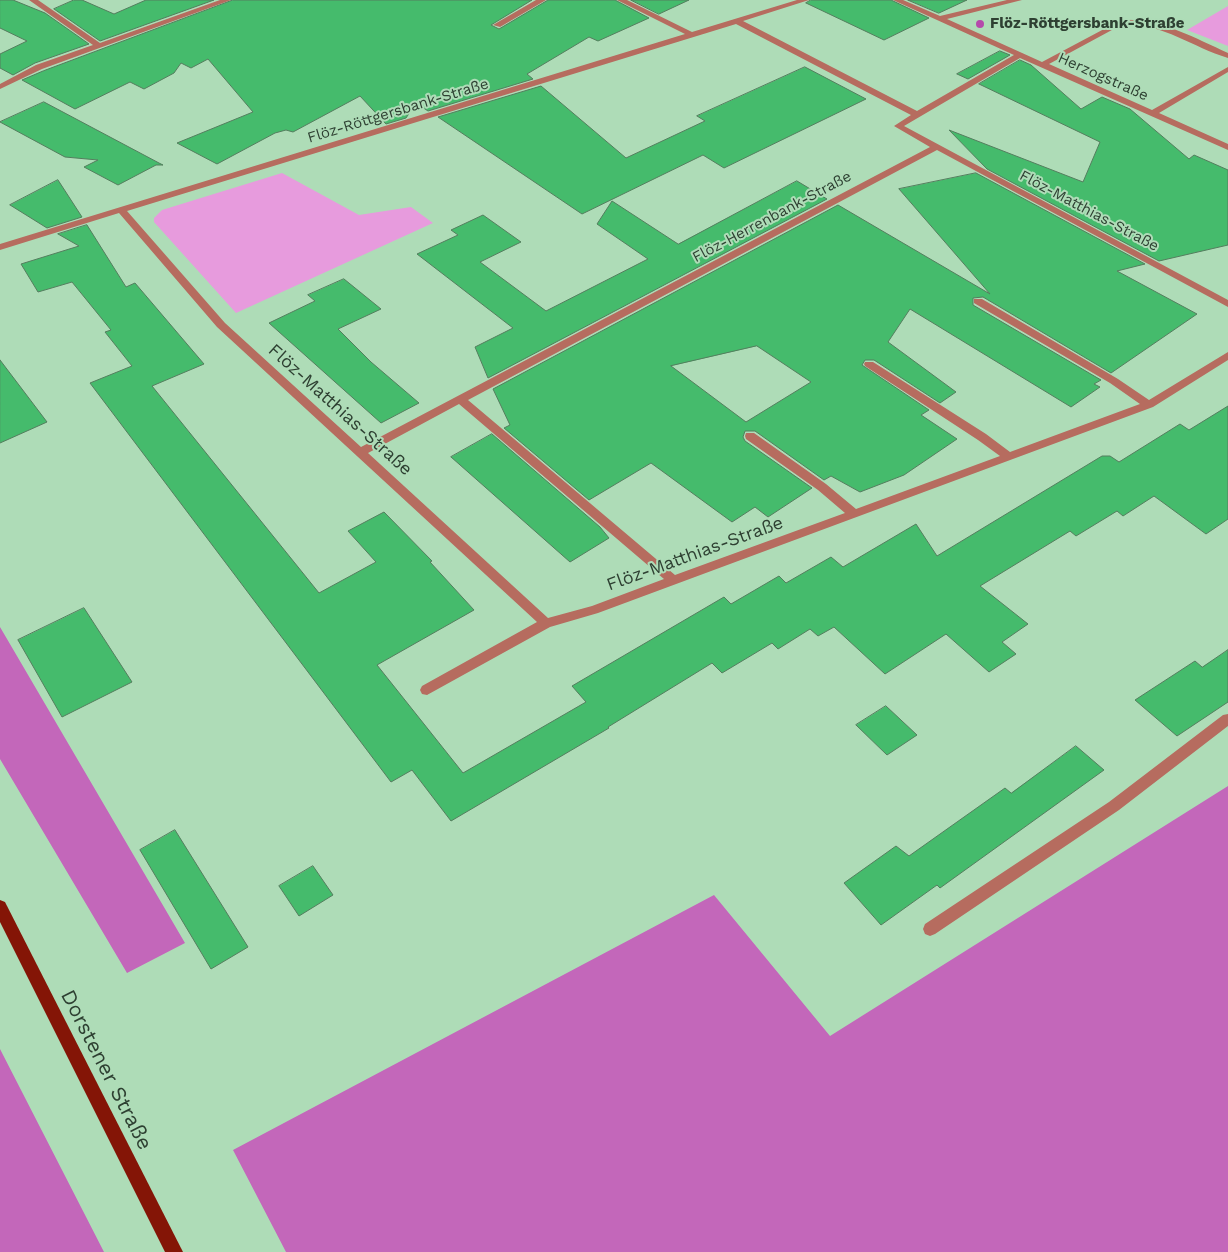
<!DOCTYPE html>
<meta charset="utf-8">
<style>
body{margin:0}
canvas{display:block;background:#aedcb7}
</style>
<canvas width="1228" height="1252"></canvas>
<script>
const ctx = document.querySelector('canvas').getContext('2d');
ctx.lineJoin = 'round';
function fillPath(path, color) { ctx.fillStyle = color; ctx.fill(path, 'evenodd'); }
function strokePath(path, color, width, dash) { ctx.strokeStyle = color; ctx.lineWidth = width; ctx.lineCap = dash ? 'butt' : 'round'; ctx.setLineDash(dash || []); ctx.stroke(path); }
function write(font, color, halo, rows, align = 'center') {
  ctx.font = font + ' "Work Sans",sans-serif'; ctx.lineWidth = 4; ctx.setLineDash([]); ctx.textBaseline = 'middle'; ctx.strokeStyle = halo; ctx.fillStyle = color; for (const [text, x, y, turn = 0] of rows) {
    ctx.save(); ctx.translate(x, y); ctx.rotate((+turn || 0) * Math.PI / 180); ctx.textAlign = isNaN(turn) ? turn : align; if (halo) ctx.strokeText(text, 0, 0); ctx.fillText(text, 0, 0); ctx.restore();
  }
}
fillPath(new Path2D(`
 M1228,6V46L1187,30Z
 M282,173L359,215L411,207L433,223L236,313L154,222V218L162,210Z`), '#e79bdd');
fillPath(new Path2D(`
 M0,627L185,943L127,973L0,759Z
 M1228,786V1252H286L233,1150L714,895L830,1036Z
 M0,1049L104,1252H0Z`), '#c367ba');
const building = new Path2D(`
 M0,0H13L45,13L89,44L35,63L13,75L0,68V54L27,41L0,28Z
 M74,0H82L114,14L146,0H214L100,41L54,9Z
 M233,0H532L491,25L499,29L548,0H615L649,18L598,41L589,37L527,74L533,79L428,111L416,103L406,118L386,124L360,96L293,132L286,130L275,133L217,164L177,143L253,112L208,59L191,68L181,63L174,73L144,89L130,82L75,109L22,80L43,71Z
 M631,0H689L659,14Z
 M811,0H891L929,18L884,40L806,3Z
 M908,0H967L939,13Z
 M1000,51L1010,55L968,79L957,74Z
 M1020,60L1031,65L1081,109L1102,97L1130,109L1189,159L1194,155L1228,170V245L1159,261L987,169L949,130L1083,182L1100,142L979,84Z
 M805,67L866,99L724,168L703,155L582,214L438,117L541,86L626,158L705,121L697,116Z
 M44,102L159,163L163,165H156L118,185L84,167L98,160L65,157L0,122Z
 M976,173L1145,264L1117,271L1197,314L1111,373L983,297L973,298V305L1101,380L1094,384L1100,387L1071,407L910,309L888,342L956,392L940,403L874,360H865L862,365L929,410L921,415L957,439L904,475L860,492L831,476L824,480L755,431H745L743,437L745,441L812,488L768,517L755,507L732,522L651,463L589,500L504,428L510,425L493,389L838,205L990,294L899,189ZM757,346L811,382L746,422L671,366Z
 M58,180L82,217L47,228L10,205Z
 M797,181L827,199L488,378L475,347L513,328L417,254L458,235L451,230L483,215L521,242L480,262L546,311L648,259L597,224L612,201L678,244Z
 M87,225L126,287L135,283L204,364L152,386L319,593L376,562L348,531L384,512L432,561L430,562L474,610L377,665L463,773L586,702L572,686L724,597L731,604L779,576L786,583L831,557L843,567L916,524L937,556L1102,456H1110L1119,462L1180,424L1189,430L1228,406V519L1206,534L1154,496L1123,516L1117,511L1076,536L1070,531L980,586L1028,624L1002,642L1016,654L989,672L946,634L885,674L834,627L818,636L810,629L778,649L772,643L722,673L712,663L608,727L609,728L451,821L412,770L391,782L90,383L132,366L105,332L111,330L72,282L38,292L21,264L79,246L58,234Z
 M344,279L381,309L338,329L371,362L419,403L381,423L269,323L315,301L308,295Z
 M0,360L47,422L0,443Z
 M492,434L600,527L609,538L570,562L451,457Z
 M84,608L132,682L62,717L18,640Z
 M1228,650V702L1177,736L1135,700L1195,661L1202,667Z
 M886,706L917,735L887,755L856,725Z
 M1076,746L1104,770L940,888L937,885L881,925L844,883L896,846L909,856L1005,788L1011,793Z
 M175,830L248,947L211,969L140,850Z
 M313,866L333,895L299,916L279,886Z`);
fillPath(building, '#45bb6c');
strokePath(building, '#547e5e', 1);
fillPath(new Path2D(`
 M29,0H38L100,43L220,0H231L42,69L0,89V84L36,65L93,45Z
 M536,0H546L500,27L493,25Z
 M617,0H627L692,32L797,0H809L743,21L917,111L1014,55L893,0H903L940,16L1007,0H1022L947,19L1042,62L1121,20C1160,18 1194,38 1228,53V58C1192,47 1162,23 1123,24L1049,64L1152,110L1228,67V72L1159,113L1228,144V150L1020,58L904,126L1228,300V307L937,150L468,400L675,575L845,513L818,490L746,439L745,436L746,433H754L826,484L856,509L1000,456L978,440L865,366L864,364L865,362H873L986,434L1010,452L1140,404L1110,383L974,303V299H982L1118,379L1149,400L1228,352V360L1153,407L598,613L550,627L427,695L422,694L420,690L422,686L537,622L217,327L119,213L0,250V244L685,34ZM736,24L911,115L894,126L930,147L361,447L225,323L127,211ZM459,404L664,579L592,606L548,618L368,453Z
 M1228,714V726L1119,810L935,934L930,936L925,934L923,929L925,924L1109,802L1223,715Z`), '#b66c5f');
fillPath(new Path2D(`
 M0,900L5,902L183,1252H165L0,922Z`), '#841506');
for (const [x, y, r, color] of [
 [980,24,5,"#b54aab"]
]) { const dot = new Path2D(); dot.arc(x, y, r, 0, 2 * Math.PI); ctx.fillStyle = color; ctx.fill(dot); strokePath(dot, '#aedcb7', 2); }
write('bold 15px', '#2e4032', '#aedcb7', [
 ["Flöz-Röttgersbank-Straße",990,24]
], 'left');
write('15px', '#2e4032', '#aedcb7', [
 ["Herzogstraße",1103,77,24],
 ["Flöz-Röttgersbank-Straße",398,111,-17],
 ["Flöz-Matthias-Straße",1089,211,28],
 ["Flöz-Herrenbank-Straße",772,217,-28]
]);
write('18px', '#2e4032', '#aedcb7', [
 ["Flöz-Matthias-Straße",340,410,42],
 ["Flöz-Matthias-Straße",695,554,-20]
]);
write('21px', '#2e4032', '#aedcb7', [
 ["Dorstener Straße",106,1070,63]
]);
</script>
